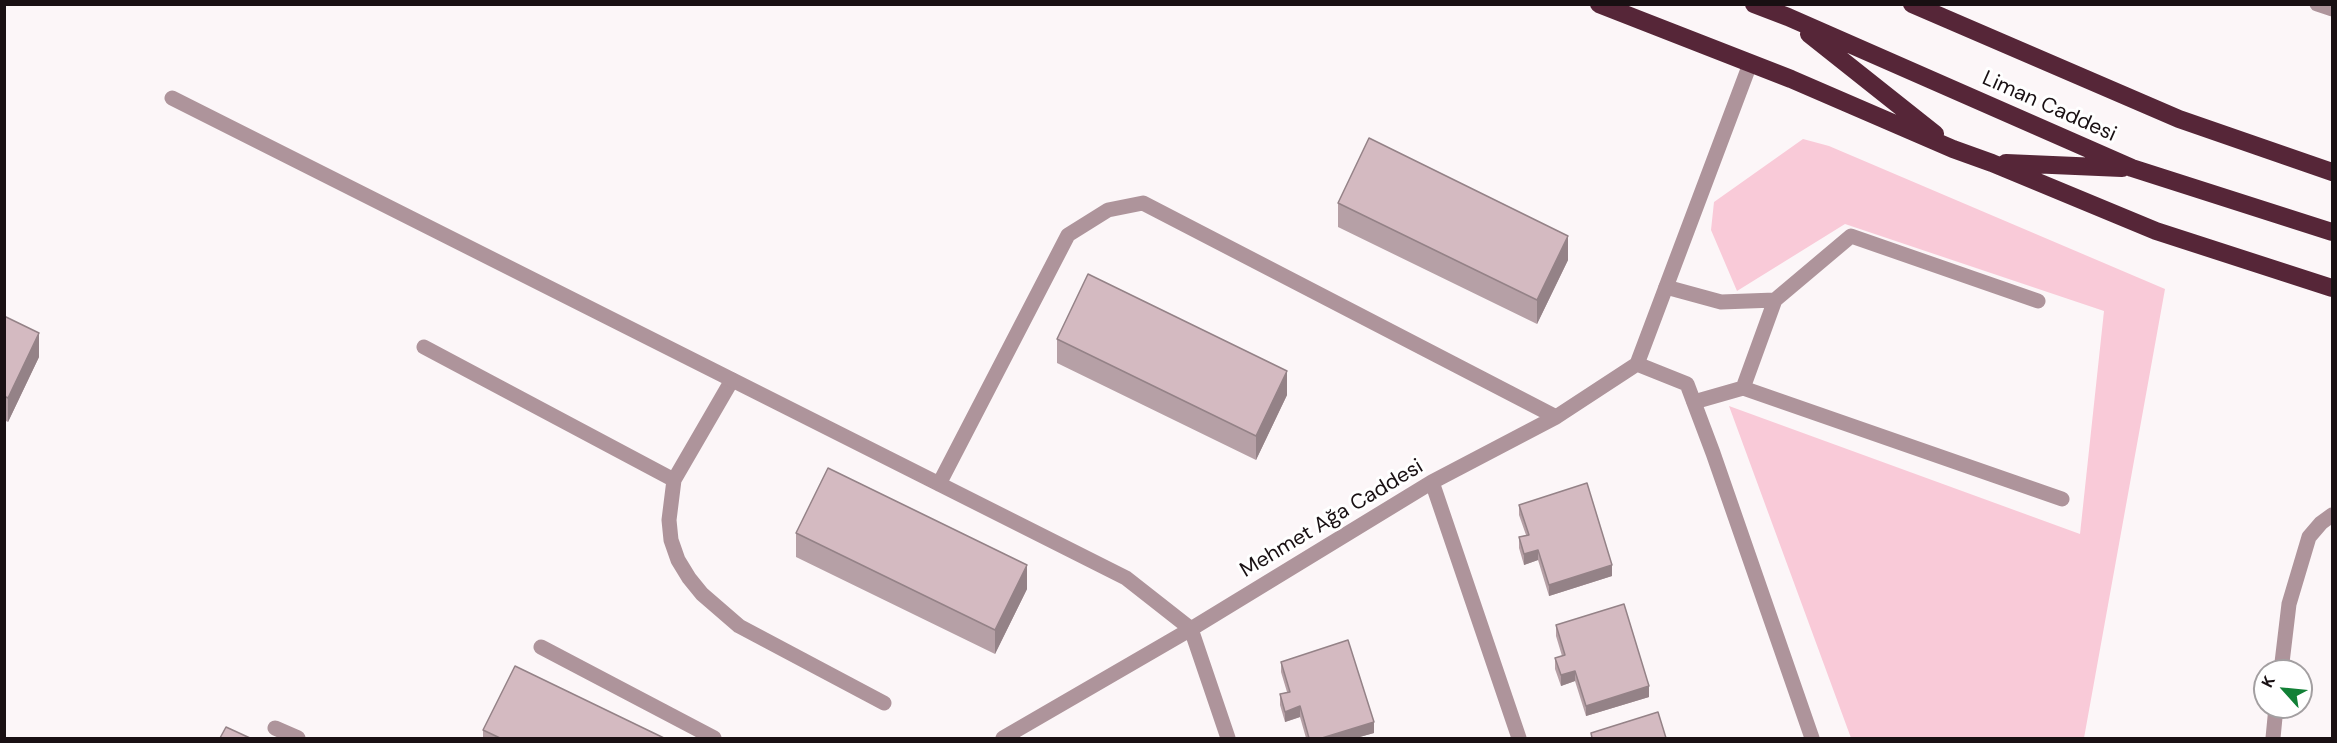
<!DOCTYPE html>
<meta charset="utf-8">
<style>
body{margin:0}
#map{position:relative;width:2337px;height:743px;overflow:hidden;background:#fcf6f8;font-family:"DM Sans",sans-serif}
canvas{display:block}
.frame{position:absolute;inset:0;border:6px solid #191013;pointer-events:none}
.north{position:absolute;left:2253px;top:659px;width:60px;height:60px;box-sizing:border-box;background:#fff;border:2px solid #a39fa1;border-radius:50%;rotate:297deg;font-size:16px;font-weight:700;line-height:24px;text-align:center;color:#191013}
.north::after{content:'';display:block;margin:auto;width:21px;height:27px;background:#128036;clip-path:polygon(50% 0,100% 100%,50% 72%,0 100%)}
</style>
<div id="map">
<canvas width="2337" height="743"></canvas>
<div class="frame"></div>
<div class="north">K</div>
</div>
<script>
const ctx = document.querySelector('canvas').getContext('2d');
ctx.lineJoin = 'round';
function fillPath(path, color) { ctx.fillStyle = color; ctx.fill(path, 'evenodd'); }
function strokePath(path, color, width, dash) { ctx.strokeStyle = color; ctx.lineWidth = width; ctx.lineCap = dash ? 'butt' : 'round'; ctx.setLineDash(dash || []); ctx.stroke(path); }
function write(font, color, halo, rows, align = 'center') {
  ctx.font = font + ' "DM Sans",sans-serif'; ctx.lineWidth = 6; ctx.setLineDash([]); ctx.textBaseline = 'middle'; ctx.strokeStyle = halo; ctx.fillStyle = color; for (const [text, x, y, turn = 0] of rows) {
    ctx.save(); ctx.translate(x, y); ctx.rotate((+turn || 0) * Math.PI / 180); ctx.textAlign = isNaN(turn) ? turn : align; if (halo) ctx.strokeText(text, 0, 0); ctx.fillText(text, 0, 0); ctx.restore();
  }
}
fillPath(new Path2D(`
 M1803,139L1829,146L2165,289L2084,738H1851L1729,406L2080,534L2104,311L1845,224L1737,291L1711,230L1714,202Z`), '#f9cad8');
strokePath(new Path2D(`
 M2317,4L2332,9
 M1666,287L1721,302L1775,300L1851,236L2038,301
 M424,347L674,480
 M732,380L674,480L669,520L671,540L678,560L689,578L702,594L739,626L884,703
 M1743,388L1775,300
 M1694,402L1743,388L2062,499
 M541,647L714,738
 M2281,671L2289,604L2309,537L2321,523L2332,515
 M2273,738L2276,707`), '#ae949b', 15);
strokePath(new Path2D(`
 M172,98L1126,578L1191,629L1228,738
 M1637,364L1750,64
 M1432,482L1519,738
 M939,484L1068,235L1108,210L1143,203L1556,417
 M275,728L298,738
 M1003,738L1191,629L1432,482L1556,417L1637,364L1687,384L1713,453L1812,738`), '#ae949b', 15);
strokePath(new Path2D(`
 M1599,4L1791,79L1953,149L1992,163L2156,231L2332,288
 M1754,4L1788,17L2132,168L2332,232
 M1912,4L2179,119L2332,172
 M1809,34L1935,134
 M2006,163L2122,168`), '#562638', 18);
fillPath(new Path2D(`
 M1338,203L1568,260L1537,324L1338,227Z
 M4,316L39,357L8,422L4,420Z
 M1057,339L1287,395L1256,460L1057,363Z
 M1519,505L1612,576L1549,596L1538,560L1524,565L1519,548V537L1526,535L1519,515Z
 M796,533L1027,589L995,654L796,557Z
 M1556,625L1649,697L1586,716L1575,681L1561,686L1555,669V658L1562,656L1556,636Z
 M1281,662L1374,733L1356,738H1306L1300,717L1285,722L1280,705V694L1287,692L1281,672Z
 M483,730L664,738H483Z`), '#b6a0a6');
fillPath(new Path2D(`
 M1568,236V260L1537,324V300Z
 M39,333V357L8,422V398Z
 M1287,371V395L1256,460V436Z
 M1538,550V560L1524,565V554Z
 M1027,565V589L995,654V630Z
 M1612,565V576L1549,596V585Z
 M1575,671V681L1561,686V675Z
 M1649,686V697L1586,716V706Z
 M1300,706V717L1285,722V712Z
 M1374,722V733L1356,738H1322Z`), '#948287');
const building = new Path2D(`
 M1369,138L1568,236L1537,300L1338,203Z
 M1088,274L1287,371L1256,436L1057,339Z
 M4,316L39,333L8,398L4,396Z
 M828,468L1027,565L995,630L796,533Z
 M1587,483L1612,565L1549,585L1538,550L1524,554L1519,537L1529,535L1519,505Z
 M1624,604L1649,686L1586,706L1575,671L1561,675L1555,658L1565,655L1556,625Z
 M1348,640L1374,722L1322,738H1309L1300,706L1285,712L1280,694L1290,692L1281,662Z
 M515,666L664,738H500L483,730Z
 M1658,712L1666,738H1592L1591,733Z
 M226,727L250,738H220Z`);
fillPath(building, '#d4bac1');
strokePath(building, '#948287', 1.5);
write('21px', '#191013', '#fff', [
 ["Liman Caddesi",2049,107,24],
 ["Mehmet Ağa Caddesi",1332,519,-31]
]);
</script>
